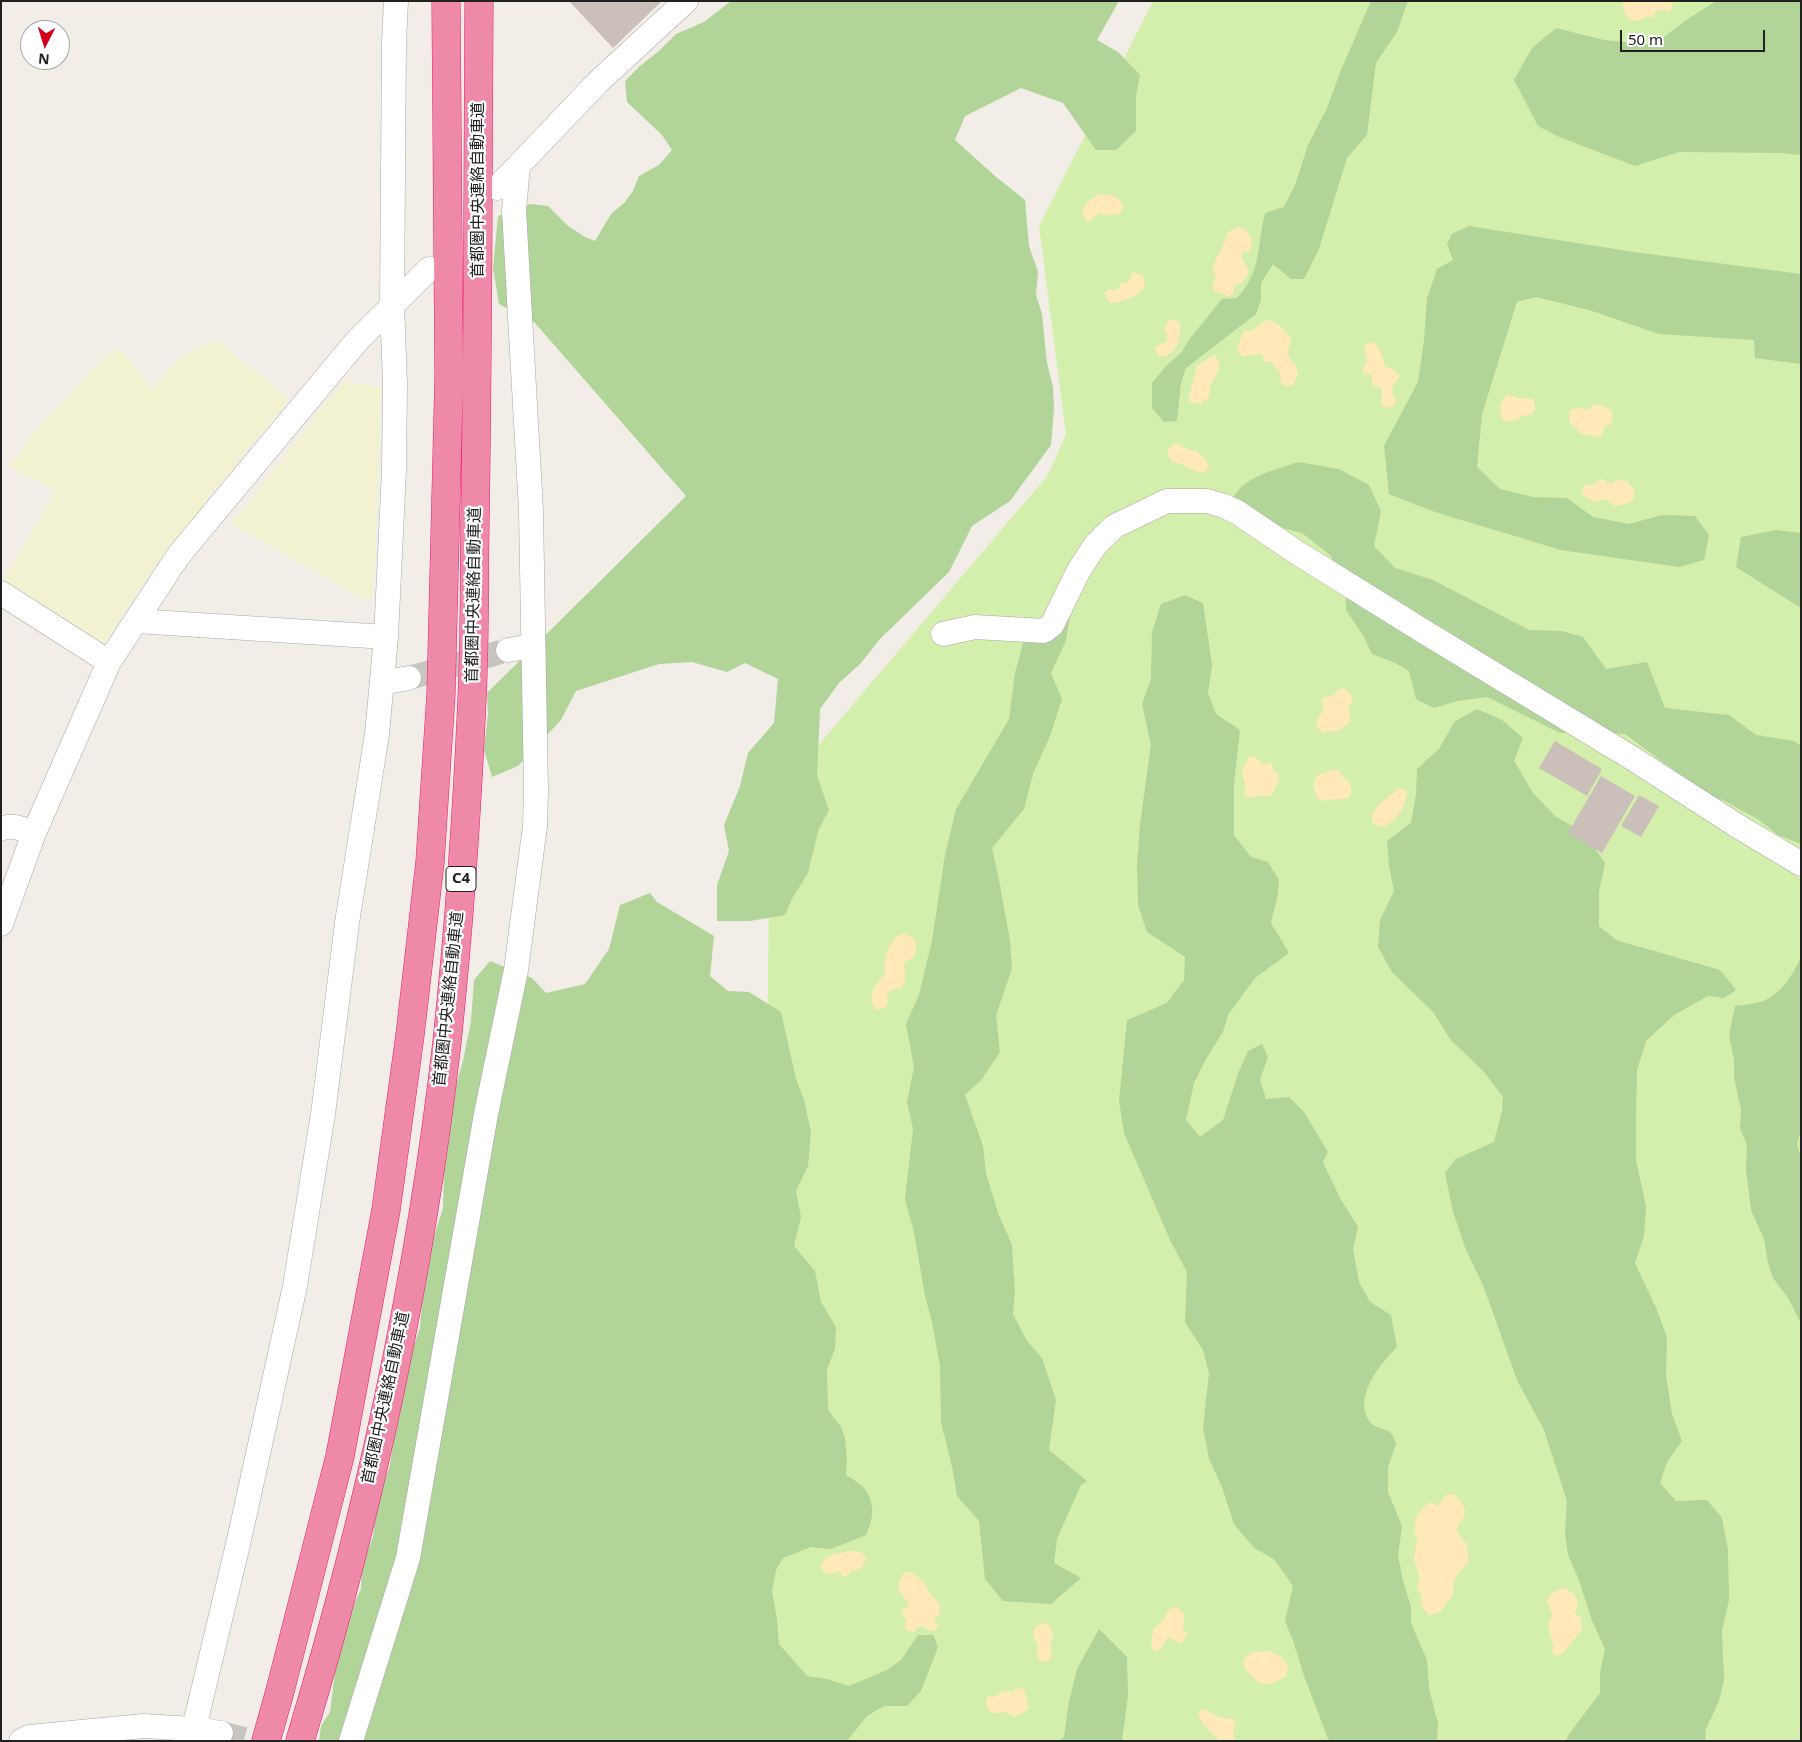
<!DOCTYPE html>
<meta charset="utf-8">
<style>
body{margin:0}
#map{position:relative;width:1802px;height:1742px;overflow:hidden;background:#f2ede7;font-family:"Noto Sans",sans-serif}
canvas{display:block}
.frame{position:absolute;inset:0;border:2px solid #212121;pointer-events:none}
.north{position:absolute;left:20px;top:20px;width:50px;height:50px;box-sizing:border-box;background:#fff;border:1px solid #a6a6a6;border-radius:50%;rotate:185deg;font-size:14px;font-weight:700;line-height:20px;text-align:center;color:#212121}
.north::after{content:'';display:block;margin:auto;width:18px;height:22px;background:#d30017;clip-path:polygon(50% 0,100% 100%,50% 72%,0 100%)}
.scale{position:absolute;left:1620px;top:30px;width:145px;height:22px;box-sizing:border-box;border:2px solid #212121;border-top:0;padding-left:6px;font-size:15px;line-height:18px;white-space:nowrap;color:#212121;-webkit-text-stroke:4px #fff;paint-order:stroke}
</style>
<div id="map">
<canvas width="1802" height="1742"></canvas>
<div class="frame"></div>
<div class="north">N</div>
<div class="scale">50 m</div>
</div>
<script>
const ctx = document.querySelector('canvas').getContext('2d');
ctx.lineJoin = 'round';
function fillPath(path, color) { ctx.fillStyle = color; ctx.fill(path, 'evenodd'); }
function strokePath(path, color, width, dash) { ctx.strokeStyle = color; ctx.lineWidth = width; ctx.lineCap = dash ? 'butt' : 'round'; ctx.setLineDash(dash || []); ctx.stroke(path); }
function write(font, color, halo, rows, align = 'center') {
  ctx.font = font + ' "Noto Sans","Noto Sans JP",sans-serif'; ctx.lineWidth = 4.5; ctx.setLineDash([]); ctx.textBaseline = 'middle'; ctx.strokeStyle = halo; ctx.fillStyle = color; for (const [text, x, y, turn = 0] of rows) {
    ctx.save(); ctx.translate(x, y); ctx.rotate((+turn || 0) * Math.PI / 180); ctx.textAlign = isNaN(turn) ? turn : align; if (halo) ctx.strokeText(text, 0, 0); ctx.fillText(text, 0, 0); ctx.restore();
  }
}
fillPath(new Path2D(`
 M217,340L290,400L231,470L163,556L136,594L103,647L1,583L56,491L9,467L39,426L109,352L121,349L151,388L184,354Z
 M343,381L382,388L373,598L363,599L231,524Z`), '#f2f1d2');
fillPath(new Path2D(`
 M1153,1H1801V1741H756L760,1736L770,802L1048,475L1066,434L1039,226Z`), '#d4efab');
fillPath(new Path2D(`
 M731,1H1119L1097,40L1118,52L1140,75L1136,96V131L1116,150H1096L1063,103L1021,88L965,116L955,140L995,176L1025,200L1029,246L1038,272L1036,295L1042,314L1047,363L1053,387L1054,409L1051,445L1010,501L972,526L949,572L880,639L861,663L839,683L820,709L817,776L829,810L818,831L808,873L793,897L785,915L750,921H717V885L729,851L724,825L740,786L748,753L774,723L778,679L745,663L727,672L692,662L659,664L576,691L561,720L518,766L492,777L484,750L488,714L487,693L686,496L535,323L499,304L493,268L498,216L530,204L548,206L568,226L585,237L595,241L611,214L625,202L633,191L639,176L659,165L672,150L662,135L627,102L625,81L640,66L659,51L676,34L704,22Z
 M1371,1H1408L1397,32L1376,63L1367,135L1347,158L1319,249L1304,279H1291L1273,264L1261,283V300L1256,314L1186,368L1181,383L1177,421L1164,422L1152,408V383L1166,366L1181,353L1188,341L1222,299L1237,298C1263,269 1256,248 1265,213L1284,207L1295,185L1308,145L1327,108L1341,70Z
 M1716,1H1801V155L1782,153L1679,152L1635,166L1557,136L1538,126L1514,80L1532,48L1556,28L1604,40L1653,45L1688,19Z
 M1469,226L1634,252L1801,274V364L1755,358L1754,340L1659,334L1589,310L1536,297L1517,302L1482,414L1477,467L1500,489L1533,497L1567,498L1593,517L1629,524L1662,515L1695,516L1709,535L1704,560L1679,567L1561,550L1435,512L1389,494L1384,446L1418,382L1424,340L1427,298L1437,269L1453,260L1447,244L1452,234Z
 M1298,462L1339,469L1369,485L1381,511L1374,546L1395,568L1433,580L1529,630L1562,631L1583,637L1606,669L1647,662L1665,708L1729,715L1756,735L1794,741L1801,746V844L1778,835L1759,820L1723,800L1701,793L1675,771L1625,734L1594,731L1560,733L1487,697L1457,701L1434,708L1416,699L1409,671L1395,663L1372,654L1364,637L1346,610L1345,582L1330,555L1302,533L1274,526L1232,501C1240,477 1276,470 1298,462Z
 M1776,530L1801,533V608L1736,567L1741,537Z
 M1185,595L1203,603L1212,665L1208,693L1216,714L1240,730L1234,784V835L1251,857L1268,862L1279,880L1278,894L1271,923L1289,953L1255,978L1228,1015L1223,1032L1206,1059L1194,1083L1186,1120L1200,1137L1223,1120L1239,1071L1248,1051L1262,1044L1268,1057L1260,1080L1266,1099L1289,1097L1304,1112L1328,1152L1323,1162L1340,1198L1358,1227L1353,1249L1359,1282L1370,1302L1391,1315L1397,1347C1380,1364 1352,1398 1370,1422C1374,1428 1385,1428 1391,1433C1393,1435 1395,1441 1396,1444L1388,1467V1492L1402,1526L1398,1556L1403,1581L1411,1607V1623L1427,1660L1429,1688L1436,1716L1438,1721L1437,1741H1329L1304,1676L1294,1643L1285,1621L1293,1586L1274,1559L1254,1548L1234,1524L1222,1487L1209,1459L1203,1427L1209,1373L1203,1350L1185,1322L1187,1272L1170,1240L1124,1133L1119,1101L1127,1020L1167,1003L1184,980L1185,957L1147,932L1138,905L1137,865L1140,824L1151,745L1142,704L1151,679L1152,632L1161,604Z
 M1070,616L1066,641L1051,673L1062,699L1050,736L1033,774L1024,809L992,848L998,875L1010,940L1012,969L996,1015L1000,1052L982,1079L965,1095L983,1146L986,1173L998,1213L1012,1245L1015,1291L1013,1314L1027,1341L1042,1358L1056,1400L1049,1450L1087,1481L1081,1485L1057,1539L1054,1563L1081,1578L1051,1604L1003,1601L985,1579L979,1521L957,1496L952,1466L941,1422L940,1366L932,1322L925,1296L914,1232L905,1199L913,1129L907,1102L914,1067L906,1024L919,995L932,941L945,855L956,809L1009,719L1015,673L1024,640Z
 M1477,709L1502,720L1523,738L1514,761L1533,793L1555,816L1585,834L1605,863L1599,892V926L1616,940L1720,970L1736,990L1724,998L1708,996L1674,1015L1646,1041L1637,1070L1636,1119V1160L1646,1206L1644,1236L1635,1263L1657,1310L1667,1337L1666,1375L1672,1414L1682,1441L1667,1462L1660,1483L1676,1501L1707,1500L1722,1518L1728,1550L1729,1600L1722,1631L1724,1680L1719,1701L1705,1731L1706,1741H1566L1569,1734L1600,1693V1673L1605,1649L1591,1618L1579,1580L1568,1555L1565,1533L1567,1501L1544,1430L1517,1380L1483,1285L1466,1250L1453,1212L1445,1173L1456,1159L1494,1142L1502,1111L1503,1097L1484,1072L1450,1039L1434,1013L1392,972L1378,947L1380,920L1394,891L1389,866L1387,841L1411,823L1416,794L1417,769L1439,749L1454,722Z
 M650,893L657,902L714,936L710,976L728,991L749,992L781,1012L796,1079L804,1100L811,1132L808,1166L796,1191L801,1217L794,1246L815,1271L821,1302L836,1327L835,1349L827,1369L828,1410L841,1427L845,1438L847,1459L846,1475C852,1479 861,1484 865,1489C876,1505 873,1520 866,1535L831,1549L811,1547L783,1558L776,1570L772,1591L777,1619L779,1644L807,1676L827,1679L849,1686L887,1670L901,1660L918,1635H933L938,1647L921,1691L907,1706H884L867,1716L847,1741H319L321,1726L330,1712L336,1664L349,1615L361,1589L362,1565L373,1537L376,1508L390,1465L394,1436L407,1366L420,1328L424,1278L429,1252L443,1208L444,1171L448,1145L449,1109L463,1061L471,1021L474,980L490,961L532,978L546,993L585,984L609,949L620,905Z
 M1801,957V1130L1797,1144L1801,1158V1323L1788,1298L1773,1278L1768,1263L1764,1239L1751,1210L1746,1169L1747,1145L1740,1128L1741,1109L1734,1078V1060L1729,1035L1735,1006C1744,1005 1754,1004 1763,1001C1782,994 1793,974 1801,957Z
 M1099,1629L1127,1657L1128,1696L1122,1741H1059L1064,1737L1069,1701L1077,1669Z`), '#b1d499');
fillPath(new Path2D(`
 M1626,1H1674L1670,11L1657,10L1653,17H1644C1635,28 1622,14 1623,4Z
 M1101,194C1111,195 1122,196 1123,209L1119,214H1111L1108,216L1099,213L1090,221L1086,220L1082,212C1086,203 1091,198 1101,194Z
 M1239,227C1251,232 1254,239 1250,251L1243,252L1241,256L1249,272L1242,283L1234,286V292L1229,297L1224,294L1214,291L1212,286L1216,276L1213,272C1214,263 1216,258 1221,250C1227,240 1224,230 1239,227Z
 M1132,273C1144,273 1146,279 1144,289C1134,298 1125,301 1111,303L1106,297L1105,292L1109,290H1117L1121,283L1129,282Z
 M1169,320H1174L1180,324C1181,338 1176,359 1158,356L1155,347L1167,341V333L1164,329Z
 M1266,320C1278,321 1284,330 1291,339L1288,352L1290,359L1296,366L1298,374L1293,385L1285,386L1281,383L1280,371L1277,370L1271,361L1262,362L1264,357L1261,354L1244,356L1239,354L1237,347L1244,331H1251Z
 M1373,342L1381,352L1384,365L1399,374V378C1390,386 1391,392 1396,402L1394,406L1389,408L1382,405V390L1380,387L1373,386L1371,375L1363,372L1364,365L1367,361C1365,354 1363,349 1367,343Z
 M1215,355L1220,365L1216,376L1210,386L1209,397L1200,404L1188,401L1193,383L1197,365C1204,364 1207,357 1215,355Z
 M1507,395C1512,395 1513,396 1518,398C1524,400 1528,397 1534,400L1535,410L1532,414L1520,417L1518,420L1508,421L1503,420C1498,412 1500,401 1507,395Z
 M1595,404C1608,408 1615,408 1612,423L1604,427L1602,436C1595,439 1588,433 1580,434C1574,422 1565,427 1571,410L1581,408L1587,410Z
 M1176,443L1190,451L1196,450L1205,459L1209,467L1205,472C1192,473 1183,463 1171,461L1167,454L1168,449Z
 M1601,479L1611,484L1618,479C1629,482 1639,489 1632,501L1626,504L1614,506L1606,499L1595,502L1583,495L1582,490L1585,485H1592Z
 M1339,689C1347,688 1352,693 1353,701L1348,707L1351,721L1338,731H1327L1323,734C1315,727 1314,718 1324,711L1322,698L1334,695Z
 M1254,756L1262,764L1272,763L1273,771C1283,775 1279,781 1275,788C1274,791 1272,794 1270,796C1267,797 1265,796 1262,795L1251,798L1245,796L1244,792L1246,786C1241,773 1241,770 1249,757Z
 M1331,770H1338L1344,779L1349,781C1359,807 1334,796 1324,801L1319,799C1313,791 1312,783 1318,775L1326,773Z
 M1398,788L1407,791C1405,809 1399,816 1385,827L1373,824C1368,806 1389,799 1398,788Z
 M904,933L914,939C918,951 916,958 904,962C904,973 908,978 901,988L892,989L887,995L888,1003L885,1008L876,1010C866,996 875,984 885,974C883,958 888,940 904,933Z
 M1447,1494L1455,1495C1478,1520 1453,1519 1458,1533C1459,1536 1463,1539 1465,1542C1468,1548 1468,1555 1469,1561L1457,1575L1453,1584V1594L1440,1612L1429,1615L1422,1606L1421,1595L1417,1586L1420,1577L1414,1560L1417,1538L1414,1532L1417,1514L1429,1502L1438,1506Z
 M852,1551L862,1553L866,1557C865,1565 861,1571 852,1570L847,1576H843L839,1572C829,1573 831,1578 821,1569C820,1554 841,1553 852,1551Z
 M905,1572L912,1573L925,1583L931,1595L939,1603L940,1613L934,1620L938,1625L937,1629L931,1631L922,1626L917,1628L914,1632L909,1631L905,1629L906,1620L902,1614L903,1609L907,1608L909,1603C899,1593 894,1583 905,1572Z
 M1563,1588L1574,1594L1578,1602L1575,1613L1580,1617L1582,1629L1565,1651L1558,1656L1552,1653L1553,1645L1548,1625L1552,1615L1547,1600L1552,1593Z
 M1174,1607L1179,1609L1184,1614L1183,1629L1187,1633L1184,1640L1179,1643L1168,1637L1161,1649L1157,1651L1153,1649L1151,1645L1153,1630L1163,1621L1168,1611Z
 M1041,1623C1049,1623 1052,1629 1053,1637L1050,1643C1050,1651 1055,1659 1045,1662L1038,1660L1037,1643L1034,1637V1629Z
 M1270,1651L1281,1657L1288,1666L1286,1676L1272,1684L1259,1683L1245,1669L1243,1659L1253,1652Z
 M1018,1688L1024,1689L1029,1708L1024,1712L1015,1717L1006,1712L992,1713C986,1708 985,1703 988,1696L995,1697C1000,1692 1005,1689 1012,1692Z
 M1203,1709L1221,1718L1231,1719L1236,1723C1233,1730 1231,1735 1237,1741H1220C1211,1732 1201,1725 1198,1712Z`), '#ffe9b9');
fillPath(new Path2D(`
 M569,1H662L613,48Z
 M1555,741L1602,769L1587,796L1539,768Z
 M1601,776L1635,796L1602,853L1568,833Z
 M1639,795L1659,806L1641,837L1621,826Z`), '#cbbfba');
strokePath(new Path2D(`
 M409,678L508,650
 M221,1733L251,1741`), '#c8c4bf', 24, [24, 12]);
const minor = new Path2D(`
 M497,188L598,82L686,1
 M1,593L109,662
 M136,621L386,637
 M943,634L975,627L1044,631L1052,625L1079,570L1096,544L1115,526L1167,501H1207L1224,506L1237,512L1296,552L1423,631L1632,758L1736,825L1801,864
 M508,650L533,646
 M382,683L409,678
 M1,829C11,823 24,830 34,833
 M1,924L34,833L109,662L178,556L356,342L429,269
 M21,1741L29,1737L144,1726L193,1729L221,1733
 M191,1741L239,1540L295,1286L323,1114L347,923L377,734L386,637L394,470L395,383L392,305L394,42L396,1
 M351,1741L408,1558L486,1114L516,970L535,826L536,791L531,511L514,210L518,166`);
const highway = new Path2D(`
 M266,1741L280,1691L340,1456L386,1210L410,1035L430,862L441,694L449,376L446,1
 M300,1741C369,1513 420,1278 447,1042C459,928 467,813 472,699C475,640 474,581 475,522C478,348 478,175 479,1`);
strokePath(minor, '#a8a8a8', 25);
strokePath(highway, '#e91c78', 29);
strokePath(minor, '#fff', 24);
strokePath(highway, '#ee8aa8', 28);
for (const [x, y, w] of [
 [461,879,30]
]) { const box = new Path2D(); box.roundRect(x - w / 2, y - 12.5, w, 25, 4); ctx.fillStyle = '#fff'; ctx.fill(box); strokePath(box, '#212121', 1); }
write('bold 15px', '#212121', null, [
 ["C4",461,879]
]);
write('16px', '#212121', '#fff', [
 ["首都圏中央連絡自動車道",478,190,-90],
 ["首都圏中央連絡自動車道",474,595,-89],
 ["首都圏中央連絡自動車道",449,999,-84],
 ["首都圏中央連絡自動車道",386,1398,-78]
]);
</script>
